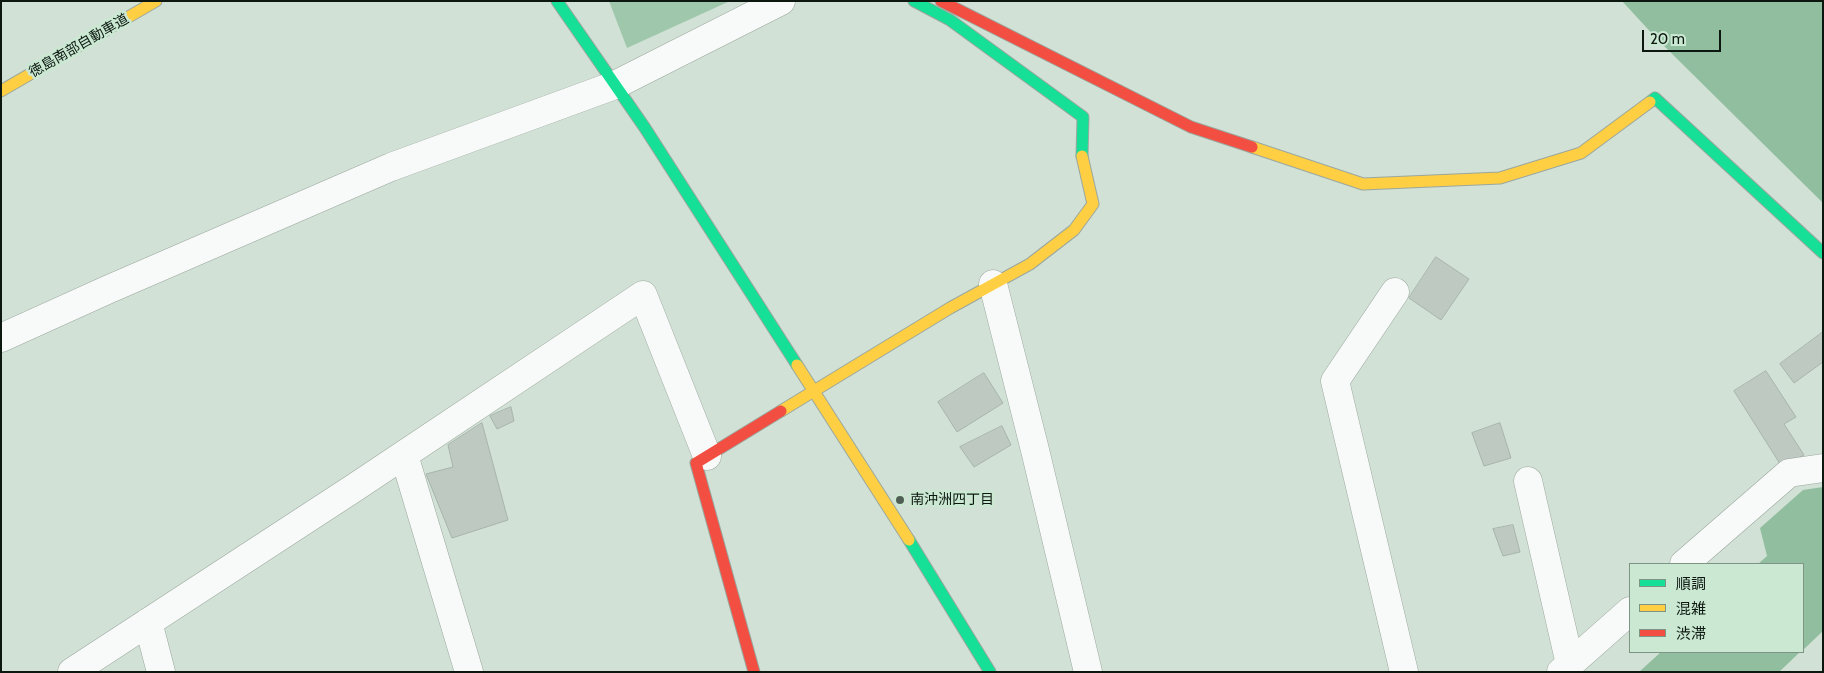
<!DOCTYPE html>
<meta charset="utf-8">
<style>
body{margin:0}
#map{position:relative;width:1824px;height:673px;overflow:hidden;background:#d1e1d6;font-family:Cabin,"Noto Sans JP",sans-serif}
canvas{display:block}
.frame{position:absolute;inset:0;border:2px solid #0c1710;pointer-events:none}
.legend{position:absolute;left:1629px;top:563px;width:175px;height:90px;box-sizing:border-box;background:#cae8d2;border:1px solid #7e9484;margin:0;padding:6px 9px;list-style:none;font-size:15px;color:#0c1710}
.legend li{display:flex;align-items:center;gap:10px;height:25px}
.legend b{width:25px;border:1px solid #7e9484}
.scale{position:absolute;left:1642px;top:30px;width:79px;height:22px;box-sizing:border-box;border:2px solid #0c1710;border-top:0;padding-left:6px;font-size:15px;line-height:18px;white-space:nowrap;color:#0c1710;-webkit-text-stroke:4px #cae8d2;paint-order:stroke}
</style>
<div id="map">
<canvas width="1824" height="673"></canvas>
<div class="frame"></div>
<ul class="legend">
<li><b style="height:6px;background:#16e098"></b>順調</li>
<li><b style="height:6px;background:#ffcf43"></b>混雑</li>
<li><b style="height:6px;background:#f24e42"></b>渋滞</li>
</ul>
<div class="scale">20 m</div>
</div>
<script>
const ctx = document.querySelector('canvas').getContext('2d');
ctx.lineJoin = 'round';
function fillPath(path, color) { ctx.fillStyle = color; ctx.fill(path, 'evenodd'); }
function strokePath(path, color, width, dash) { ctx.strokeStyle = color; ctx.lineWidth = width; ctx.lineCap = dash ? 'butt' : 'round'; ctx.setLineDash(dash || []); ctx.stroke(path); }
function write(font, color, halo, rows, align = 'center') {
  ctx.font = font + ' Cabin,"Noto Sans JP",sans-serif'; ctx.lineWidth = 5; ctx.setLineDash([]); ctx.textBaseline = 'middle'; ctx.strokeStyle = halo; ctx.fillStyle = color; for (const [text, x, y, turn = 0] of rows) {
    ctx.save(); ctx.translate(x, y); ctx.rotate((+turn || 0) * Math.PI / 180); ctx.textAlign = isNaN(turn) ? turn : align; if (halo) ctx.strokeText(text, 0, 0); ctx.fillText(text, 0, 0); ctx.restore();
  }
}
fillPath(new Path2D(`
 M609,1H730L627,48Z`), '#9fc7ab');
fillPath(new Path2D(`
 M1622,1H1823V203L1657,39Z
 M1823,487V631L1803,650V564H1758L1767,556L1760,528L1803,490Z
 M1661,652H1800L1779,672H1639Z`), '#90be9e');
const building = new Path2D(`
 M1436,257L1469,279L1441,320L1409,298Z
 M1823,332V362L1794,383L1780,364Z
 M1766,371L1796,417L1784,424L1804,455L1782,467L1734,391Z
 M984,373L1003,403L957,432L938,402Z
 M511,407L514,421L497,429L490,416Z
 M482,423L508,520L452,538L426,474L453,467L448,445Z
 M1500,423L1511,458L1484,466L1472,433Z
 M1002,426L1011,445L974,467L960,447Z
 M1513,525L1520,552L1503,556L1493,529Z`);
fillPath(building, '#bdc9c1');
strokePath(building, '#a7b4ab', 1);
const street = new Path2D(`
 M993,284L1035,450L1088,672
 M1395,292L1335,381L1404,672
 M1,338L107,290L391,167L615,85L781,1
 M404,455L469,672
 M1528,481L1570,664
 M1684,564L1789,473L1823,468
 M148,622L161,672
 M72,672L354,488L643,295L707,456
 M1561,672L1630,611`);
const fast = new Path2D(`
 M557,1L645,128L797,365
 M914,1L950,20L1083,117L1082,156
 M1650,102L1655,98L1823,253
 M909,540L990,672`);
const slow = new Path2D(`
 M1,91L156,1
 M1252,147L1363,184L1500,178L1581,153L1650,102
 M797,365L909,540
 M781,411L950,308L1030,264L1074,230L1093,204L1082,156`);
const jam = new Path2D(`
 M941,1L1191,127L1252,147
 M754,672L696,463L781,411`);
strokePath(street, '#9ba79e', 29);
strokePath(fast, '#9ba79e', 13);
strokePath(slow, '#9ba79e', 13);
strokePath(jam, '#9ba79e', 13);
strokePath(street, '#f8faf9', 28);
strokePath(fast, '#16e098', 11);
strokePath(slow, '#ffcf43', 11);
strokePath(jam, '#f24e42', 11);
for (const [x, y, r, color] of [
 [900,500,5,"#515e55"]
]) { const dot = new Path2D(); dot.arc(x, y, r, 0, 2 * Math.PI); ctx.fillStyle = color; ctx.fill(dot); strokePath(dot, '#cae8d2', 2); }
write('14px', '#0c1710', '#cae8d2', [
 ["徳島南部自動車道",79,46,-30]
]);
write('14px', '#0c1710', '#cae8d2', [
 ["南沖洲四丁目",910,500]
], 'left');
</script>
